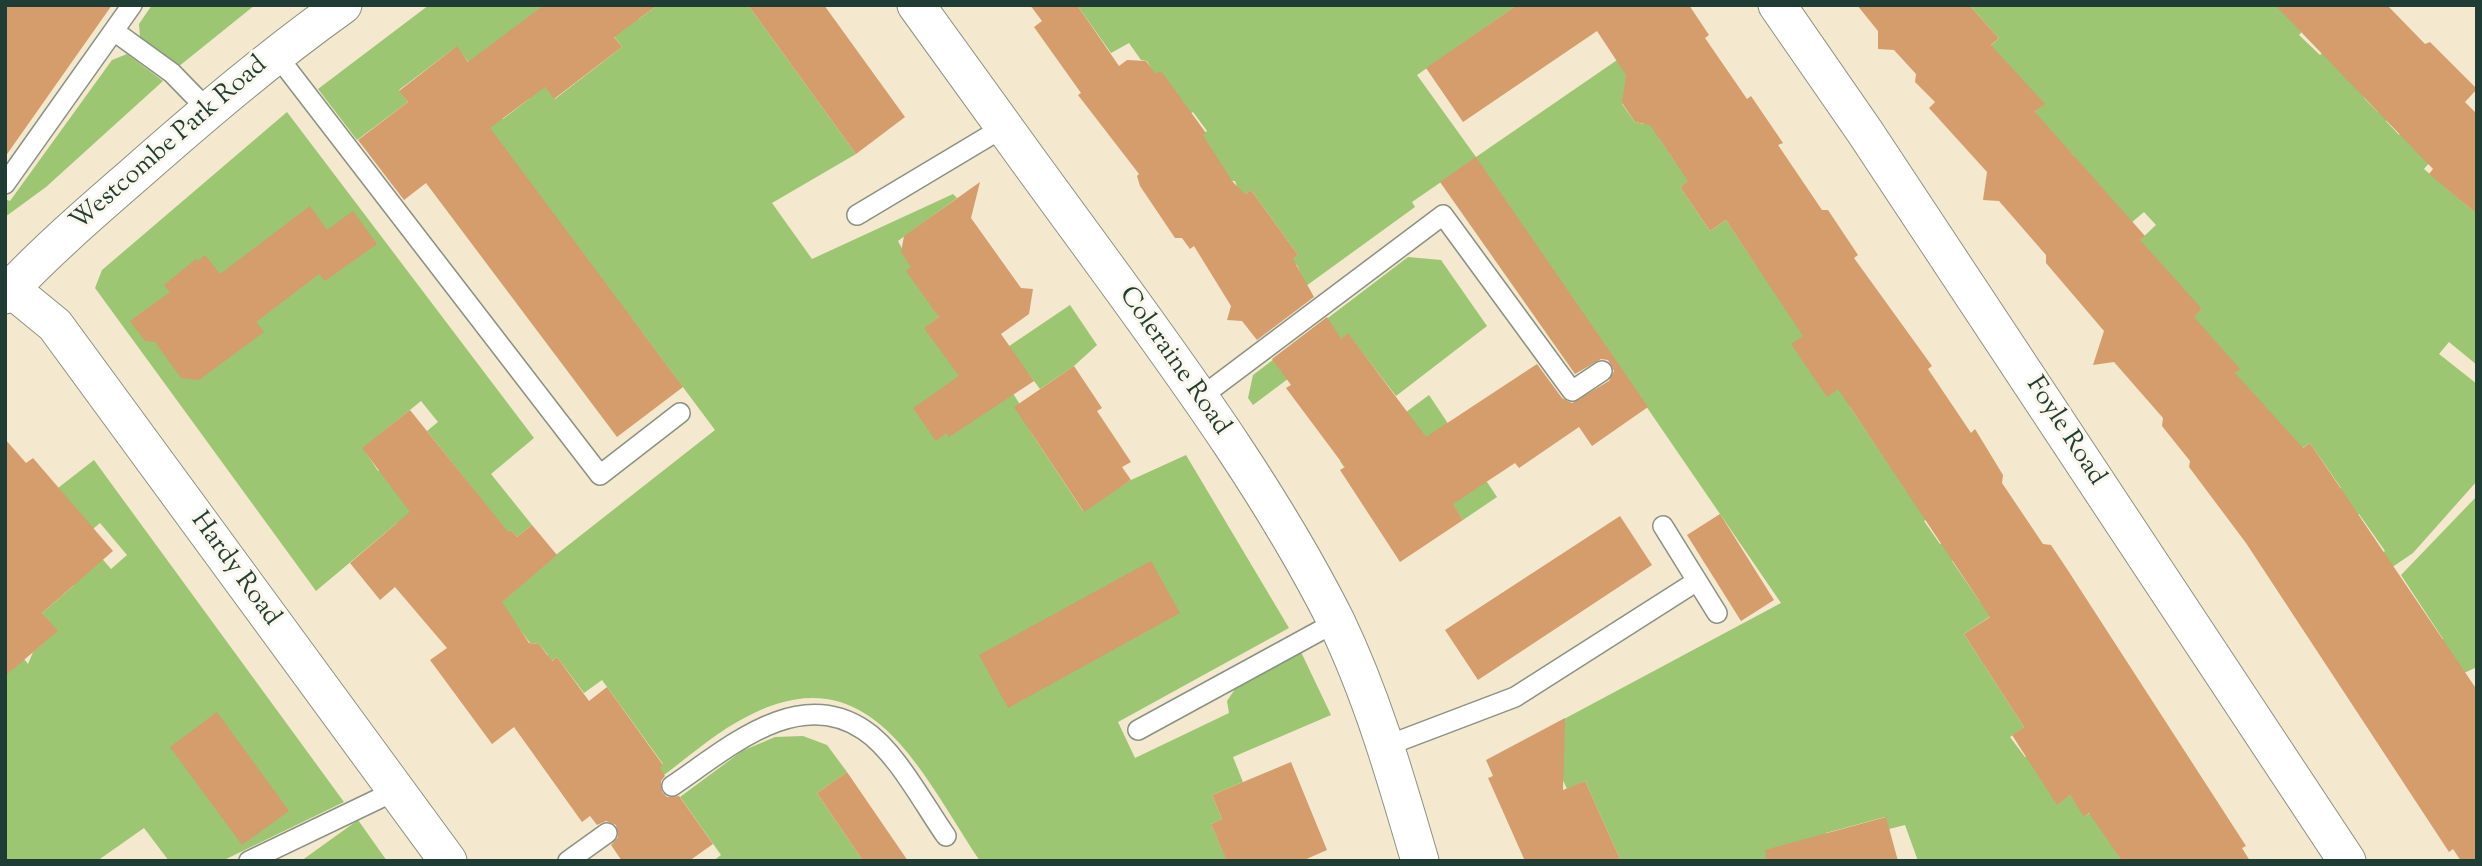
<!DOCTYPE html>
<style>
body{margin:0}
#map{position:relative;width:2482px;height:866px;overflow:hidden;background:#f4e8cf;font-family:"Sorts Mill Goudy",serif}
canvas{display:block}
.frame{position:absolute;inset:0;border:7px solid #1f3d34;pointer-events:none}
</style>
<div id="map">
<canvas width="2482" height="866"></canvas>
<div class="frame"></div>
</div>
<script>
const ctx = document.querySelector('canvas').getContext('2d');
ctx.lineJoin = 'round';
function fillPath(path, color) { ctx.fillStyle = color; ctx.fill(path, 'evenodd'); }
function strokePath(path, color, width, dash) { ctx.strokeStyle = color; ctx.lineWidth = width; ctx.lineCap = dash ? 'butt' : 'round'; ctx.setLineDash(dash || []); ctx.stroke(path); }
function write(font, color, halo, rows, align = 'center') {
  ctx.font = font + ' "Sorts Mill Goudy",serif'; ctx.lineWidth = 6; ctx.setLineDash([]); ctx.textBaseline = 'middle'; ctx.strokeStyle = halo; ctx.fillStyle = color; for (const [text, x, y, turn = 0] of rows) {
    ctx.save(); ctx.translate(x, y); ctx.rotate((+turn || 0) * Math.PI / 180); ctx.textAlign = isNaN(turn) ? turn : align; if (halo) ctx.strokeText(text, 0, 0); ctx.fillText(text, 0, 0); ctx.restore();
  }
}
fillPath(new Path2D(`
 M152,5H255L178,67L140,37L139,24Z
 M429,5H547L472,66L456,47L399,90L408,102L357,140L318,89Z
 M590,5H629L639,19L658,5H748L856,154L772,203L812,259L953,194L957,198L898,241L939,317L925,328L984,363L1070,305L1097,345L1074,366L1040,389L1028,373L1009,387L1019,403L1030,431L1083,511L1131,480L1186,455L1289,628L1118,722L1135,758L1229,713L1227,701L1235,689L1301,652L1331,715L1233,757L1243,782L1212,795L1222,819L1211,824L1227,860L1240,861H980C919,770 868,645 737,722C711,737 688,757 664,775L659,769L663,764L602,680L584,693L557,657L546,665L548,655L539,644L530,643L500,603L557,554L715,430L632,319L480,152L490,103L503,119L529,99L518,84L533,72L555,99L622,47Z
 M1077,5H1517L1417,75L1476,157L1636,47L1634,87L1622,104L1635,122L1644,124L1673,104L1659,138L1676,163L1702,146L1714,164L1680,187L1710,231L1726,220L1757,266L1855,377L1867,395L1850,407L1906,490L1942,508L1924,521L1940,544L1958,532L1970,549L1952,561L1980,602L2007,605L1964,634L2024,727L2010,737L2025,757L2087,717L2057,804L2070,795L2085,816L2131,786L2108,839L2122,861H1918L1905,825L1889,829L1885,817L1826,833L1816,861H1621L1585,781L1567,789L1550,752L1564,744V719L1781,603L1476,158L1412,202L1415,207L1306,286L1297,265L1289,262L1298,255L1251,190L1241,197L1235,181H1230L1210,155L1212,150L1208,143L1198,138L1207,131L1193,112L1181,120L1150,73L1151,68L1147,61L1141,60L1129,43L1111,53Z
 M1969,5H2291L2310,23L2299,35L2320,55L2331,44L2365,99L2378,112L2386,106L2393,113L2386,121L2399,135L2407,127L2435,156L2424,169L2477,214V365L2449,342L2439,354L2477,384V481L2413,553L2363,587L2354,573L2385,551L2359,514L2328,536L2310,511L2341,488L2310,443L2295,453L2223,383L2239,369L2177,331L2202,309L2126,253L2156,225L2144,212L2118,234L2058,170L2074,156L2032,115L2044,104L1979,57L1999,38Z
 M127,54L163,81L46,187L5,217V199L10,201L112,60Z
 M287,112L534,438L491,474L532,525L517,537L511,530L495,542L412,540L397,523L316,591L95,288L102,270ZM421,401L438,422L427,431L473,489L381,469L378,471L363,448Z
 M1408,257L1441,260L1487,326L1396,396L1348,334L1253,405L1248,398L1253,375Z
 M1429,395L1497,497L1463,520L1438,482L1388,438L1344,467L1340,461Z
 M94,460L344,802L222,861H169L144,828L97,861H5V634L28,664L33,652L57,631L42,613L72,587L99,555L111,569L127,555L100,523L87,534L58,488Z
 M2477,496V667L2464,673L2410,662L2443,639L2401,575Z
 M803,736L827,745L847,772L817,793L863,861H713L721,855L680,797L742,751L775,737Z
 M358,820L387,861H301Z`), '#9cc672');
fillPath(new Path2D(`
 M5,5H112L5,157Z
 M544,5H658L614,37L622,47L554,99L545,87L490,128L683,387L617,437L426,183L404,200L358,140L408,102L399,91L457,46L468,62Z
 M748,5H824L905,117L856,154Z
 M1030,5H1077L1119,66L1127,60L1146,61L1156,74L1161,71L1206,133L1203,135L1232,181L1245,194L1251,190L1298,255L1293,259L1314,297L1257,340L1242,321L1227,320L1231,306L1194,246L1190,249L1182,238H1175L1140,186L1137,176L1139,174L1078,95L1081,93L1034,27L1042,21Z
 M1517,5H1689L1709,35L1705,38L1747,99L1751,96L1783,143L1778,145L1822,210H1828L1858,255L1854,258L1932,366L1928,369L1971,433L1975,429L2003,475L2002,483L2043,544L2051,545L2067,569L2246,846L2242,848L2250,861H2122L2089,813L2084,817L2070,795L2057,805L2012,735L2024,727L1964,634L1990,617L1838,389L1827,397L1791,344L1803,336L1726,220L1710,231L1680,187L1688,181L1650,125L1635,122L1622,103L1626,75L1597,31L1463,122L1426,68Z
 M1857,5H1969L1999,38L1991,45L2045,104L2035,112L2145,236L2140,240L2202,309L2194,317L2240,369L2235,373L2303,448L2310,443L2477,690V861H2461L2453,849L2449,852L2246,543L2189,467L2190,461L2162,426L2163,418L2114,362L2093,365L2104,331L2046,263V255L1999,201L1983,200L1987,172L1929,108L1935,102L1915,82L1916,74L1894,50L1878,49V31Z
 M2275,5H2387L2425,44L2430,42L2477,89L2465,102L2477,114V214L2429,174L2433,169Z
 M1476,157L1648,407L1592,446L1579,427L1519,468L1515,463L1453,504L1463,520L1400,562L1340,470L1345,467L1286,388L1291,385L1272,359L1327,317L1341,339L1348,333L1426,437L1537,364L1562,398L1572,403L1609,381L1614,371L1608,360L1601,359L1575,374L1440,182Z
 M980,182L971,218L1021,288L1033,289L1029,314L1001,334L1034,381L949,437L946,433L936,441L913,408L959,376L924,328L939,317L906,271L911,267L901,252L904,236Z
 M310,206L327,230L353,211L377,244L325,281L319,274L256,322L264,332L199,380L181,378L155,342L145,341L130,321L170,292L164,285L196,259L198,261L205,255L220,274Z
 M1074,366L1102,408L1097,411L1131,462L1122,467L1131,480L1084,512L1014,407Z
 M410,410L508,532L511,530L517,537L532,525L557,555L502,602L529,643L539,644L552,661L557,657L589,701L607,687L663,765L660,768L665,776L661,781L662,792L667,797L679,796L713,844L689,861H622L611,845L618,837L616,825L606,821L597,825L590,816L582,822L514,727L492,744L430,660L447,648L395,587L380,600L350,563L410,512L362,448Z
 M5,439L26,463L33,458L113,551L42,613L58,631L5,676Z
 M1720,514L1774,600L1741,621L1687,535Z
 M1620,516L1652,565L1478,680L1445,630Z
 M1151,561L1180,613L1008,708L979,655Z
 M217,712L289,811L242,845L170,747Z
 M1565,718L1563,790L1585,781L1621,861H1525L1488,778L1493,776L1486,760Z
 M1291,762L1327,850L1302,861H1227L1211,824L1222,819L1212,795Z
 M847,772L908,861H863L817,793Z
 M1886,817L1898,861H1767L1765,850Z`), '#d59c6c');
const lane = new Path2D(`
 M114,31L172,73L208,110
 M275,53L600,475L680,413
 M5,184L132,5
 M857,215L1004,127
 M1201,397L1443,215L1572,391L1602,371
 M1663,526L1717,613
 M1138,730L1336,622
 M1386,746L1515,697L1697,581
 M672,786C727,749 797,685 864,730C896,751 924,805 946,836
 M249,861L397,790
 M568,861L607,833`);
const street = new Path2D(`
 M916,5C982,97 1048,188 1115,279C1195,389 1275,500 1336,621C1373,698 1396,779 1420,861
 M1777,5L1865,132L2347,861
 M5,284L55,325L448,861
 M5,295C45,252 90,213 135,174C202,115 270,57 343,5`);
strokePath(lane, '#8a9282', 22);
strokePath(street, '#8a9282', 39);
strokePath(lane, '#fff', 19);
strokePath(street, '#fff', 37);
write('26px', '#1f3d34', '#fbf7ec', [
 ["Westcombe Park Road",170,145,-41],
 ["Coleraine Road",1173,362,55],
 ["Foyle Road",2064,432,57],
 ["Hardy Road",234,570,54]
]);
</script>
